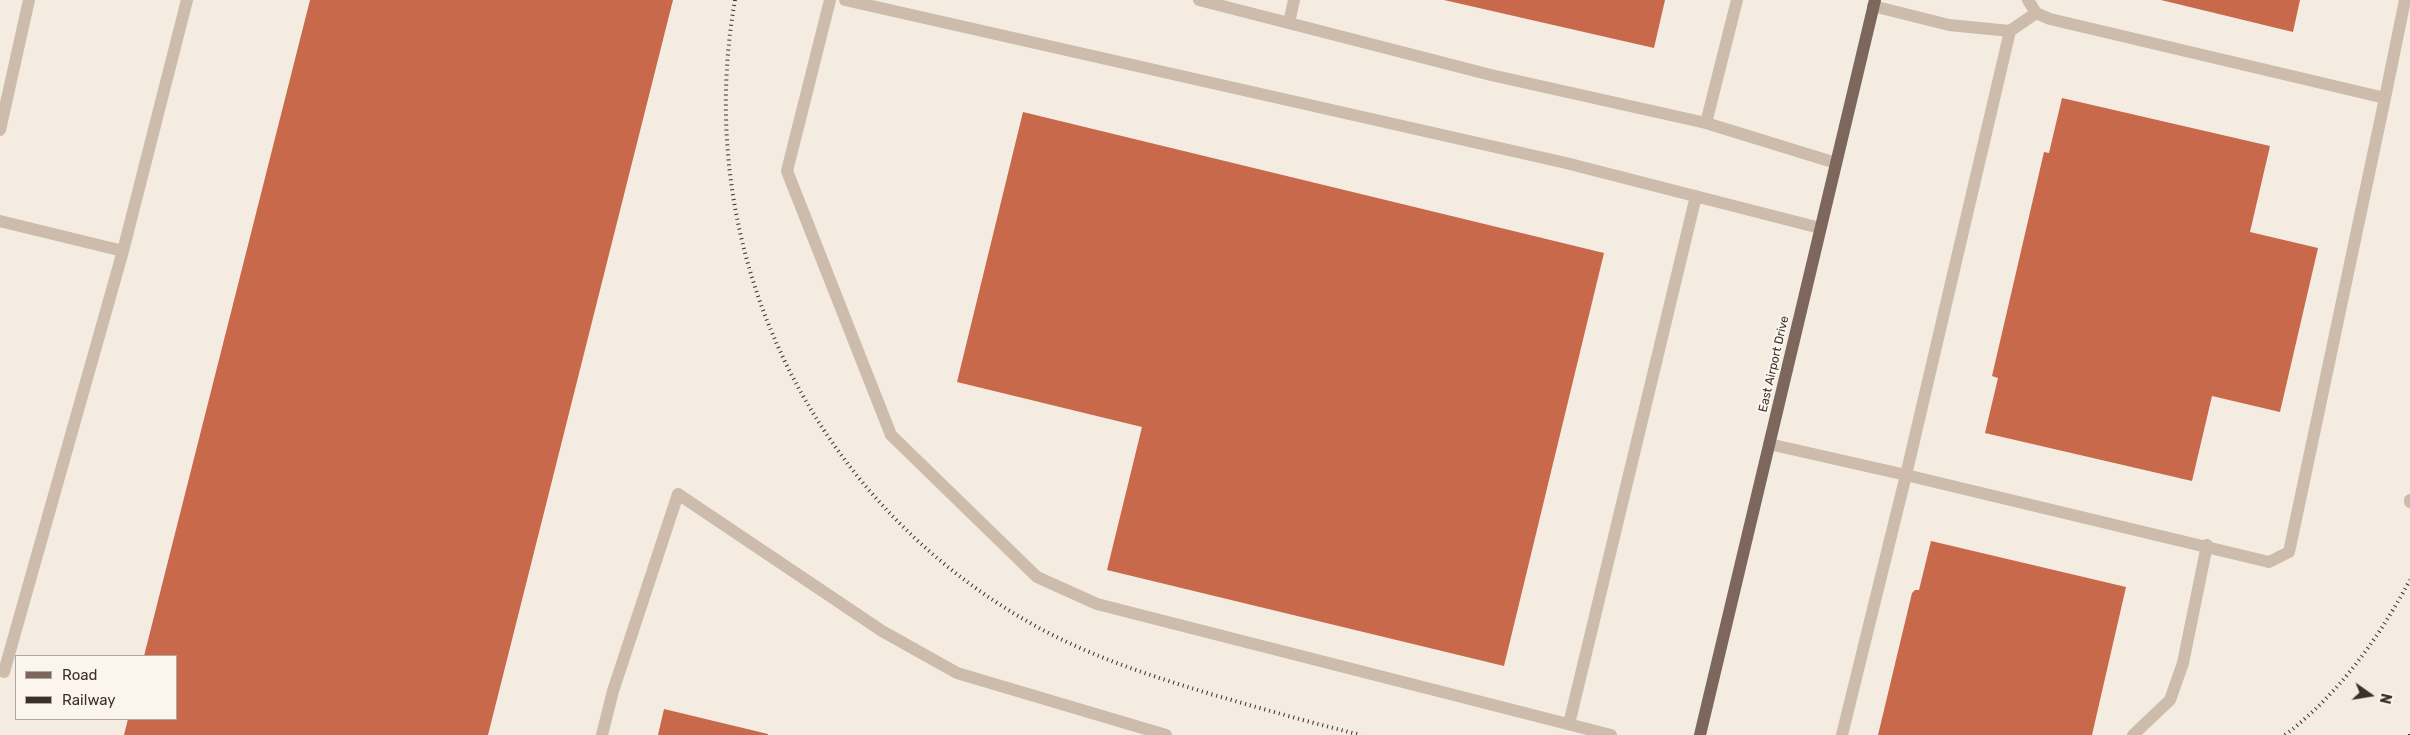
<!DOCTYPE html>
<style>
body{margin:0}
#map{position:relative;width:2410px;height:735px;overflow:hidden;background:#f4ebe1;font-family:Rubik,sans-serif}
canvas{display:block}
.legend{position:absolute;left:15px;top:655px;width:162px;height:65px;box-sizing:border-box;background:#fbf5ee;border:1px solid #aea6a0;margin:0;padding:6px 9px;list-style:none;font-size:15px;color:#3b302b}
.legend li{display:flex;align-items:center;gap:10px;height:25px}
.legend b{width:25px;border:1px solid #aea6a0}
.north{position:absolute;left:2345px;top:670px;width:50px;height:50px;-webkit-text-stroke:4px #fbf5ee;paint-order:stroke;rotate:103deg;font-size:14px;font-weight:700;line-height:20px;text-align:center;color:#3b302b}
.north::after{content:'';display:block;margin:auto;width:18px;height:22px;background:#3b302b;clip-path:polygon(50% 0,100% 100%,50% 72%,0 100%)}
</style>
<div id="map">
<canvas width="2410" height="735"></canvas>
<ul class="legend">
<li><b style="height:6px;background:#7d675c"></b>Road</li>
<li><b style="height:6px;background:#3b302b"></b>Railway</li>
</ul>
<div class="north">N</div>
</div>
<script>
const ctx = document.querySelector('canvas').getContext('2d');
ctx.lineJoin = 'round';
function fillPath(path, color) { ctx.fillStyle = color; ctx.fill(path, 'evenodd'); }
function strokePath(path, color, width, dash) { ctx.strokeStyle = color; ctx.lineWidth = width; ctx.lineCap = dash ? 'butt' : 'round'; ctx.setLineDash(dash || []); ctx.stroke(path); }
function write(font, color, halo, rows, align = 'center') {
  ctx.font = font + ' Rubik,sans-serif'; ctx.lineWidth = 4; ctx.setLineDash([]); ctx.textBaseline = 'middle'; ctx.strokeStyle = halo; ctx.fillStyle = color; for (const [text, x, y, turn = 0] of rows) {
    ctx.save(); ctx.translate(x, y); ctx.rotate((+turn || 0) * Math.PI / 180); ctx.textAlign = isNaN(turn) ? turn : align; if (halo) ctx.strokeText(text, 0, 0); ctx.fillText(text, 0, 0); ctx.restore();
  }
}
fillPath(new Path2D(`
 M310,0H673L488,735H124L128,719H176V656H144Z
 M1444,0H1665L1654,48Z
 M2161,0H2300L2293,32Z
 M2062,98L2270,146L2250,232L2318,248L2280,412L2212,396L2192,481L1985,433L1998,378L1992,376L2044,152L2049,153Z
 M1023,112L1604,253L1504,666L1107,570L1142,427L957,382Z
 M1931,541L2126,587L2092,735H1878L1912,593L1915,590H1919Z
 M664,709L768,734V735H658Z`), '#c8694b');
strokePath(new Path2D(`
 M830,0L787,171L891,435L1037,577L1097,604L1611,735
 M845,0L1566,163L1820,228
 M1199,0L1491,75L1706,123L1836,163
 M1873,6L1949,25L2010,31L2036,13
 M1289,23L1294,0
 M2385,98L2405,0
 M1706,123L1737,0
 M0,130L29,0
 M0,221L123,251L4,672
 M123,251L187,0
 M1769,444L1906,475L2010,31
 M2410,502V500
 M1569,724L1696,196
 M602,735L613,691L678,494L882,631L957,673L1166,735
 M1842,735L1906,475L2269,562L2289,552L2385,98L2050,19L2036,13L2028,0
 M2133,735L2170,700L2183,663L2207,545`), '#cdbbac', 12);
strokePath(new Path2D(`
 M1700,735L1875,0`), '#7d675c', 12);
strokePath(new Path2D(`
 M735,0C690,254 814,506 1041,629C1095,658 1154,677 1214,695C1263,709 1312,723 1361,735
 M2285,735C2339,694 2378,639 2410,580
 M2410,735V733`), '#3b302b', 4, [1, 4]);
write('12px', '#3b302b', '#fbf5ee', [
 ["East Airport Drive",1774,364,-77]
]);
</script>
